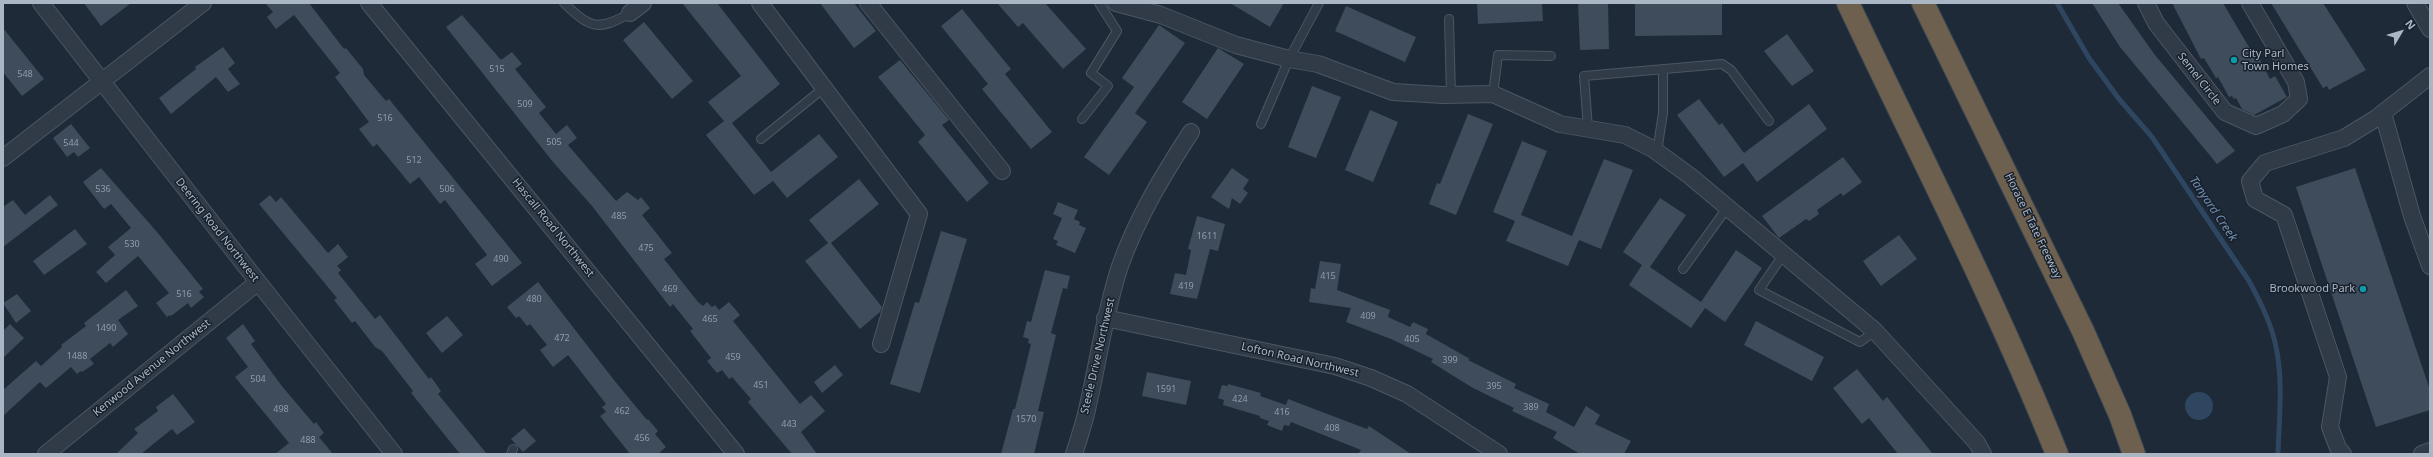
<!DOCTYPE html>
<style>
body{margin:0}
#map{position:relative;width:2433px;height:457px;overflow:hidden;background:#1e2a37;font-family:"Noto Sans",sans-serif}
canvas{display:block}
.frame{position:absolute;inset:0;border:4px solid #abb6c5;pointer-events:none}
.north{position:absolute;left:2381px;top:12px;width:40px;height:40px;-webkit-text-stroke:3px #17202c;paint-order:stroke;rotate:52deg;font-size:11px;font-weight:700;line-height:16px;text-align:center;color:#abb6c5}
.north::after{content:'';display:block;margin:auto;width:14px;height:18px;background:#abb6c5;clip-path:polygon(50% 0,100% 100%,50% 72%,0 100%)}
</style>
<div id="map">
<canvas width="2433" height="457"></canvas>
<div class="frame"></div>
<div class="north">N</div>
</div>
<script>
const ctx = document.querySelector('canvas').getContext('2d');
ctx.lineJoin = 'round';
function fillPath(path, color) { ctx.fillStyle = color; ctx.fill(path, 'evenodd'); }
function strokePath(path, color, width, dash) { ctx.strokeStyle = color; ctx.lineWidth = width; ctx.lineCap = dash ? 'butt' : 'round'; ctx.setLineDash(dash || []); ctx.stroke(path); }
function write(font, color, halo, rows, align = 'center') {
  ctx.font = font + ' "Noto Sans",sans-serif'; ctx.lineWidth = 3; ctx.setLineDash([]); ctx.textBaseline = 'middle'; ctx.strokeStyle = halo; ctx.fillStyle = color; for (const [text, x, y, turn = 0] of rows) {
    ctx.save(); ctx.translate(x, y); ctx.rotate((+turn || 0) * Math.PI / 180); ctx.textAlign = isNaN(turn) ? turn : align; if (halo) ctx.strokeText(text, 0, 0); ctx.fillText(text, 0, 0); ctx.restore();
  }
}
fillPath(new Path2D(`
 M2185 406a14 14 0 1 1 28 0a14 14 0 1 1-28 0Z`), '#2f4660');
strokePath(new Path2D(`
 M2057,3L2089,58L2119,99L2152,137L2249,281C2261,303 2273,327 2277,352C2283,385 2279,421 2278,454`), '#2f4660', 5);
fillPath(new Path2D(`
 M84,3H131L101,26Z
 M265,3H309L344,49L346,48L363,69L364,75L386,101L389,99L522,263L492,286L475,264L487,255L445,200L440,204L419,177L410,184L377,144L373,147L359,129L369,122L335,77L340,73L294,15L276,29L267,17L273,12Z
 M682,3H717L780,84L732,123L771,172L819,134L838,157L787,198L773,181L754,195L706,135L724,121L708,102L741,76Z
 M820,3H854L876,31L854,48Z
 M997,3H1045L1086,49L1063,69L1023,23L1018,27Z
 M1230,3H1284L1270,27Z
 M1477,3H1542L1543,21L1478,24Z
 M1578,3H1608L1609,49L1580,50Z
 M1635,3H1722V35L1635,36Z
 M2092,3H2118L2155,55L2235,151L2217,164L2120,47Z
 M2172,3H2223L2256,59L2259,58L2270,79L2275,76L2287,97L2254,115L2242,109L2236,98L2234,99L2232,96L2229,97L2218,77L2216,78L2204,58L2201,59Z
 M2271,3H2323L2366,70L2329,90L2327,86L2323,88Z
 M1346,6L1416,37L1405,62L1335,31Z
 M962,9L1011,69L1005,74L1052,132L1031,149L982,89L988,84L941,26Z
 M462,15L501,60L512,52L522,64L515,69L546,107L539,113L556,134L567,125L577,138L568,145L616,201L627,192L638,200L641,197L650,208L642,215L672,253L664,259L698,302L703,306L707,302L712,307L715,305L719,310L729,302L740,315L733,321L800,404L811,395L825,411L801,432L817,454H792L748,402L751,399L732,377L729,379L722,370L717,373L707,361L711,358L690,331L693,329L673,304L670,307L592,206L553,162L446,27Z
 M644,22L693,81L672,99L623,40Z
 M1159,25L1185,43L1135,113L1147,122L1109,175L1084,157L1134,87L1122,78Z
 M3,28L44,79L22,96L3,72Z
 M1787,34L1814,71L1792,86L1764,51Z
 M223,47L235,63L228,69L240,84L228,92L216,77L171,114L159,98L196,69L195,67Z
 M1218,48L1244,64L1207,119L1182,102Z
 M900,60L949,120L942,125L989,183L967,202L918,142L925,135L878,77Z
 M1312,86L1341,97L1316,158L1288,147Z
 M1699,99L1719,125L1722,123L1744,153L1809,104L1827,129L1757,182L1743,163L1724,177L1677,115Z
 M1370,110L1398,122L1373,182L1345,170Z
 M1468,114L1493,124L1456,215L1429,204L1437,183L1440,184Z
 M71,124L90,148L78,157L74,152L67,157L53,138Z
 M1522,141L1547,151L1521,215L1572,236L1604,159L1633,170L1601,249L1579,240L1568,266L1506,241L1515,221L1493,212Z
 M1843,157L1862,182L1843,196L1841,193L1817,210L1819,214L1809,221L1806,219L1779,238L1762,216Z
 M101,168L157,232L203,289L199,292L204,297L191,308L188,303L171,316L170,315L167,317L156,303L169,293L138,256L106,283L96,272L115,255L108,247L131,228L111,204L104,209L83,182Z
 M1232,168L1249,180L1243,189L1248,193L1240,204L1232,198L1229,209L1211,197Z
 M2355,168L2430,390V410L2376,427L2296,187Z
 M859,179L879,204L831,243L882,307L880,312L860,329L805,261L828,243L809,220Z
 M50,195L58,205L3,247V207L13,200L25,215Z
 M270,195L276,202L281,197L328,253L338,244L348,257L337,266L341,270L338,273L375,319L380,315L429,379L431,377L441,391L438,394L487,454H460L411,393L413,391L382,351L375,347L355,321L352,323L334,300L337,298L259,204Z
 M1660,198L1686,215L1650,267L1701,302L1736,250L1762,268L1725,322L1705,308L1691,328L1629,285L1642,265L1623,252Z
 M1058,202L1078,210L1074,219L1080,222L1079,225L1086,228L1075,253L1056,245L1058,241L1053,239L1062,218L1053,214Z
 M1197,216L1225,224L1218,251L1210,249L1197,299L1170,294L1175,273L1186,275L1191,250L1188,249Z
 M75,229L87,244L44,275L33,261Z
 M941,231L967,239L920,393L890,384L915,302L919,303Z
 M1899,235L1917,259L1881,286L1863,261Z
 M1320,261L1341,264L1337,290L1390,310L1388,317L1410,327L1413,322L1428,329L1426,334L1470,359L1468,360L1516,384L1514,388L1549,404L1546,412L1574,427L1586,406L1600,415L1595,424L1631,441L1624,454H1580L1553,438L1557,432L1512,411L1514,408L1473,388L1431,362L1433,359L1391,339L1346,322L1351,308L1309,302L1311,288L1315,289Z
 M1045,270L1070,276L1067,289L1063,288L1051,333L1056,335L1038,411L1044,412L1034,454H1001L1013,409H1015L1031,344L1028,343L1029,339L1023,337L1027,321L1031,322Z
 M538,282L614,380L647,420L648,419L658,431L655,434L666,447L658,454H630L600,416L606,412L602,407L606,404L568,355L553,367L540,350L547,345L530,324L527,326L519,316L516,318L507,307Z
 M126,290L138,306L118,320L128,334L113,347L110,343L90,359L94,364L82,372L81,371L77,374L71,367L46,388L40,382L3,416V390L36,361L41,366L62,347L61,345L86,326L84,323Z
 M17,294L31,311L16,323L3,303Z
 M447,316L463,335L442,353L426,333Z
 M1756,321L1824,357L1812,381L1744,345Z
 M10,324L24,338L3,358V331Z
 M243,324L255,341L251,344L281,385L314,424L316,422L324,433L319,437L333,454H275L289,443L235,377L248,367L226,338Z
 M835,365L843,375L822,393L814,382Z
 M1857,369L1883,401L1887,397L1933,454H1898L1869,418L1862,424L1833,388Z
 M1147,372L1191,381L1186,405L1142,396Z
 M1228,384L1261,393L1260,396L1286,405L1288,399L1367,429L1369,426L1411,454H1358L1361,450L1291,422L1289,426L1284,425L1282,431L1267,425L1269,421L1260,418V416L1223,405L1224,400L1218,398L1222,385L1228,386Z
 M173,394L195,422L177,435L172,429L141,454H116L138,433L134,429L158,411L156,407Z
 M524,428L536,441L523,452L511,439Z`), '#3e4c5c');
const service = new Path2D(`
 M564,3C590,28 598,32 630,13
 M1449,19L1451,95
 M1493,94L1498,55L1551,56
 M1082,119L1108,86L1091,73L1117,31L1099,3
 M1261,124L1289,59L1319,3
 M1588,128L1584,76L1722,64L1731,70L1769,121
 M761,139L825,87
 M1657,152L1663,113V69
 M1783,255L1759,290L1860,342L1875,331
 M1683,269L1727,208
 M511,454L513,449`);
const minor = new Path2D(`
 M41,3L258,282L394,454
 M369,3L736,454
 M760,3L919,214L881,344
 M868,3L1002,171
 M1116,3L1161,15L1236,45L1289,59L1318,64L1393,92L1443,95L1493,94L1560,124L1625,135L1653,149L1690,176L1875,331L1977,443L1983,454
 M2146,3L2156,23L2225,112L2256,126L2283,114L2299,99L2296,82L2250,3
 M2415,3L2430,29
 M630,13L643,3
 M2383,113L2412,216L2430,266
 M3,158L203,3
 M1105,318L1335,366L1371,378L1407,394L1499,454
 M46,454L258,282
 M1074,454C1079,438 1085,421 1088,405C1099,358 1105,311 1120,266C1137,218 1163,175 1191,132
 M2343,454L2338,448L2330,427L2338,377L2284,215L2255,199L2250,181L2265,163L2344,138L2375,119L2430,76
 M2422,454L2430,451`);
const motorway = new Path2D(`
 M1848,3C1919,153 1995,300 2057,454
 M1923,3L2083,331L2120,415L2134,454`);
strokePath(service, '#4c5663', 10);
strokePath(minor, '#4c5663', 18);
strokePath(motorway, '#3c4652', 24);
strokePath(service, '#313b48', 8);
strokePath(minor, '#313b48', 16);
strokePath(motorway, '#6e604e', 22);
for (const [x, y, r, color] of [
 [2234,60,4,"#0f9aa8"],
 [2363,289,4,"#0f9aa8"]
]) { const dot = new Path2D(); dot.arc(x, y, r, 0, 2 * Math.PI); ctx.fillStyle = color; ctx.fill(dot); strokePath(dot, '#17202c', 1.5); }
write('9px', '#909cab', null, [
 ["515",497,69],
 ["548",25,74],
 ["509",525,104],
 ["516",385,118],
 ["505",554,142],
 ["544",71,143],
 ["512",414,160],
 ["536",103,189],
 ["506",447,189],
 ["485",619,216],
 ["1611",1207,236],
 ["530",132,244],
 ["475",646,248],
 ["490",501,259],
 ["415",1328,276],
 ["419",1186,286],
 ["469",670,289],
 ["516",184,294],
 ["480",534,299],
 ["409",1368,316],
 ["465",710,319],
 ["1490",106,328],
 ["472",562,338],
 ["405",1412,339],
 ["1488",77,356],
 ["459",733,357],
 ["399",1450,360],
 ["504",258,379],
 ["451",761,385],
 ["395",1494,386],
 ["1591",1166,389],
 ["424",1240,399],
 ["389",1531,407],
 ["498",281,409],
 ["462",622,411],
 ["416",1282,412],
 ["1570",1026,419],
 ["443",789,424],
 ["408",1332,428],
 ["456",642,438],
 ["488",308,440]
]);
write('11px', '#abb6c5', '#17202c', [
 ["City Parl",2242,54],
 ["Town Homes",2242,67],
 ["Brookwood Park",2355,289,"right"]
], 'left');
write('11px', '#abb6c5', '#17202c', [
 ["Semel Circle",2199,79,52],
 ["Horace E Tate Freeway",2033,226,64],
 ["Hascall Road Northwest",553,228,51],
 ["Deering Road Northwest",217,230,52],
 ["Steele Drive Northwest",1098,356,-77],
 ["Lofton Road Northwest",1300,360,13],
 ["Kenwood Avenue Northwest",152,368,-39]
]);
write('italic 12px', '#718eb0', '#17202c', [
 ["Tanyard Creek",2213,209,56]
]);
</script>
